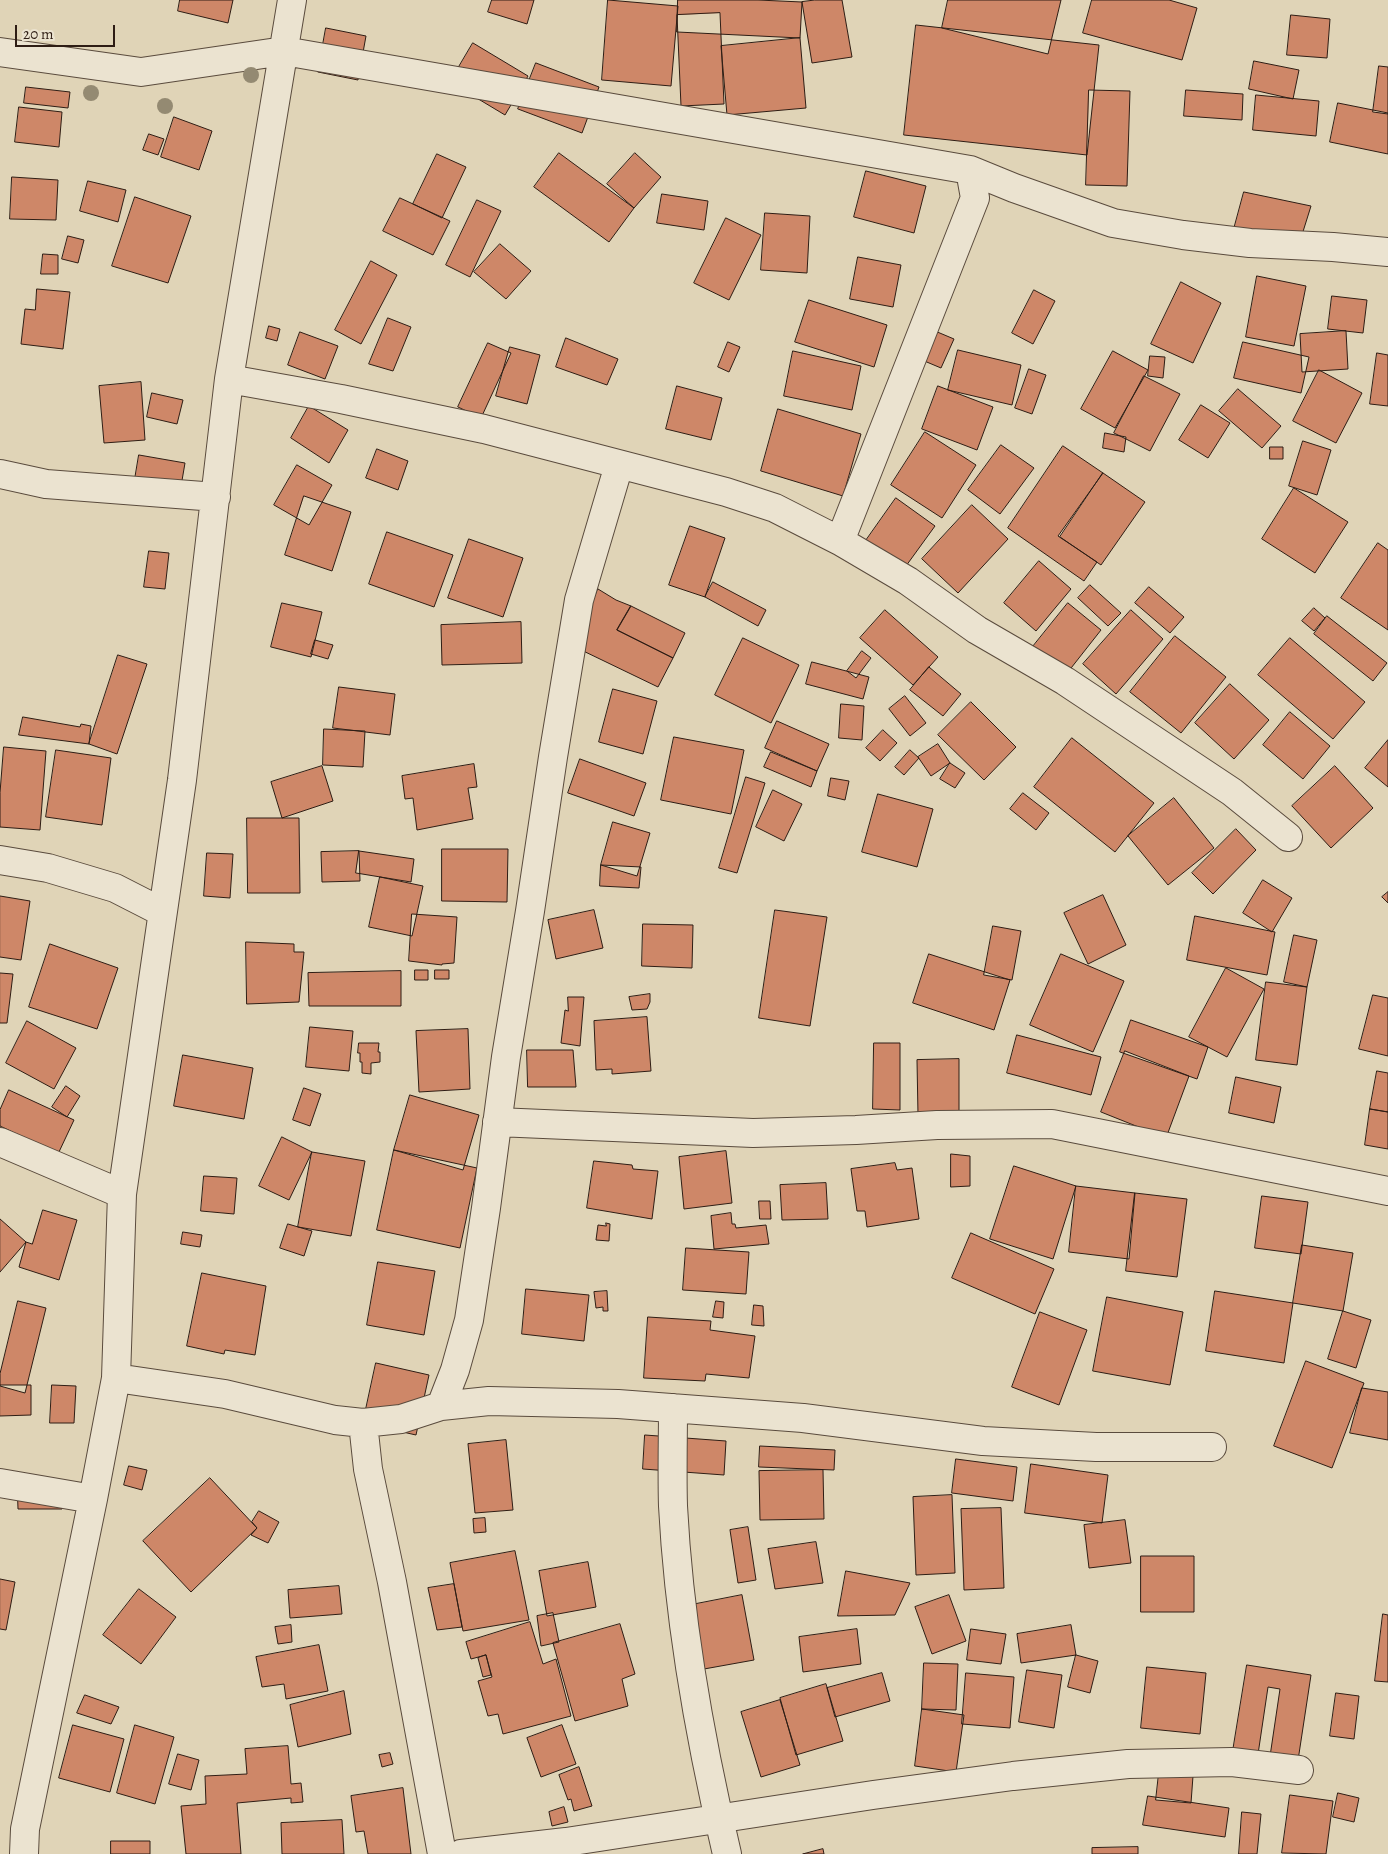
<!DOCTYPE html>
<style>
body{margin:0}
#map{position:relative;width:1388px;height:1854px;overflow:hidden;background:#e0d4b7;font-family:Alegreya,serif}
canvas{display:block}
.scale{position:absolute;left:15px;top:25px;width:100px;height:22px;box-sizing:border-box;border:2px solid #2e1d14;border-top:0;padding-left:6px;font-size:15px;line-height:18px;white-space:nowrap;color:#2e1d14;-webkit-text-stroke:4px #ebe3d0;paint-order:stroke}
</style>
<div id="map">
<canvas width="1388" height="1854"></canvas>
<div class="scale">20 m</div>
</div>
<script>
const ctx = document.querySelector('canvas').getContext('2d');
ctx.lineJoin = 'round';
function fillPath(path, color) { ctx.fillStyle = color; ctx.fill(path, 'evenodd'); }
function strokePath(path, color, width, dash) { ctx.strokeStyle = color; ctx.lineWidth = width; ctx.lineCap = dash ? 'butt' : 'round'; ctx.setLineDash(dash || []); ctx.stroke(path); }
const building = new Path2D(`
 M180,0H233L228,23L178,11Z
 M492,0H534L527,24L488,12Z
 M608,0L678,6L671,86L602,80Z
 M678,0H758L802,2L800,38L677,32Z
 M815,0H842L852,57L812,63L802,2Z
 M948,0H1061L1048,54L942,28Z
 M1092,0H1169L1197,8L1182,60L1083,33Z
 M720,13L724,104L681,106L677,15Z
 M1291,15L1330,19L1327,58L1287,55Z
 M916,25L1099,45L1087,155L904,135Z
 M326,28L366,36L358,80L318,72Z
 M800,38L806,108L727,115L721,46Z
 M473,43L528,76L505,115L450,82Z
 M1254,61L1299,70L1293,99L1249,89Z
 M536,63L599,87L582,133L518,109Z
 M1379,66L1388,67V114L1373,112Z
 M26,87L70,92L68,108L24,103Z
 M1089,90L1130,91L1127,186L1086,185Z
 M1186,90L1243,94L1242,120L1184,116Z
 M1256,95L1319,101L1316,136L1253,130Z
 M1338,103L1388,113V154L1330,142Z
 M19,107L62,112L59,147L15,142Z
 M174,117L212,131L199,170L161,157Z
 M149,134L164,139L158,155L143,150Z
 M559,153L634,208L609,242L534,187Z
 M635,153L661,177L634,208L607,184Z
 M437,154L466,167L442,218L413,204Z
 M866,171L926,186L914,233L854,217Z
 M12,177L58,180L56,220L10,219Z
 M88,181L126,190L118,222L80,211Z
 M1244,192L1311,206L1301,238L1234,229Z
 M662,194L708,201L704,230L657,223Z
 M135,197L191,216L168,283L112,266Z
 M400,198L450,221L433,255L383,231Z
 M477,200L501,211L470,277L446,265Z
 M765,213L810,216L807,273L761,270Z
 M726,218L761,235L729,300L694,283Z
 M68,236L84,240L78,263L62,259Z
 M500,244L531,271L506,299L474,272Z
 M43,254L58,255V274H41Z
 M858,257L901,265L893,307L850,299Z
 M371,261L397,275L361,344L335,330Z
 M1257,276L1306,286L1294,346L1246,337Z
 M1181,282L1221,303L1193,363L1151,344Z
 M37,289L70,292L63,349L21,344L25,309L35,310Z
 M1034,290L1055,301L1033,344L1012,333Z
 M1332,296L1367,300L1363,333L1328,329Z
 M809,300L887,325L874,367L795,342Z
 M388,318L411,327L393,371L369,364Z
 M269,326L280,329L277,341L266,338Z
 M935,331L954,339L941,368L922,360Z
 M1346,331L1348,369L1302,372L1300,334Z
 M300,332L338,346L325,379L288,365Z
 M566,338L618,359L607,385L556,367Z
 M728,342L740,347L729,372L718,367Z
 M1243,342L1309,357L1301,393L1234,378Z
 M488,343L511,353L481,418L458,407Z
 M510,347L540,355L527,404L496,396Z
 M958,350L1021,365L1012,405L948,390Z
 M793,351L861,366L852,410L784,396Z
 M1113,351L1148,370L1115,428L1081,409Z
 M1377,353L1388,355V406L1370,404Z
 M1150,356L1165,357L1163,378L1148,376Z
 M1029,369L1046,375L1032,414L1015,408Z
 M1319,370L1362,393L1336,443L1293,421Z
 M1144,376L1180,394L1150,451L1114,433Z
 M141,382L145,440L104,443L99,386Z
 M677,386L722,398L711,440L666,429Z
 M938,386L993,407L977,450L922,429Z
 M1238,389L1281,426L1262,448L1219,411Z
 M152,393L183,400L177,424L147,417Z
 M1201,405L1230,423L1208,458L1179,440Z
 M309,406L348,430L329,463L291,438Z
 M778,409L861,434L843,496L761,471Z
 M925,432L976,465L942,518L891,485Z
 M1105,433L1126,437L1124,452L1103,448Z
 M1303,441L1331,450L1317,495L1289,486Z
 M1001,445L1034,468L1000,514L968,490Z
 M1063,446L1103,473L1058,536L1097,562L1084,581L1008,528Z
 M1270,447H1283V459H1270Z
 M377,449L408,461L398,490L366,478Z
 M139,455L185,463L179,498L133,491Z
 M297,465L332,485L309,525L274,505Z
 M1103,473L1145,502L1101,565L1060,537Z
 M1294,488L1348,522L1315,573L1262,539Z
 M304,496L351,512L332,571L285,555Z
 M896,498L935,526L898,577L860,549Z
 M972,505L1008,539L958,593L922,559Z
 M690,526L725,538L705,597L669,585Z
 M387,532L453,555L434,607L369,584Z
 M469,539L523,558L503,617L448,598Z
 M1378,543L1388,550V630L1341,598Z
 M149,551L169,553L165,589L144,587Z
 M1039,561L1071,589L1036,631L1004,603Z
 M713,582L766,610L758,626L705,597Z
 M1090,585L1121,613L1108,626L1078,598Z
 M1149,587L1184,617L1170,633L1135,603Z
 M598,589L616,600L631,606L617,630L673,658L658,687L575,647Z
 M282,603L322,612L311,657L271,647Z
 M1068,603L1101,630L1064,677L1031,649Z
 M631,606L685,633L673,658L617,630Z
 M1314,608L1325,618L1314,631L1302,621Z
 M885,610L938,657L913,685L860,638Z
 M1131,610L1163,639L1116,694L1083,664Z
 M1327,616L1387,663L1373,681L1314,634Z
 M521,622L522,663L442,665L441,625Z
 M1175,636L1226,677L1181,733L1130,692Z
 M743,638L799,665L771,723L715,695Z
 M1290,638L1365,702L1333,739L1258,675Z
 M315,640L333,645L328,659L311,654Z
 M862,651L871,658L856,678L847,671Z
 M118,655L147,664L117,754L89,744Z
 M812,662L869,677L863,699L806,684Z
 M929,667L961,694L943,716L910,690Z
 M1230,684L1269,720L1234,759L1195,723Z
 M339,687L395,694L390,735L333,728Z
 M613,689L657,701L643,754L599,742Z
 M905,696L926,723L910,736L889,709Z
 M971,702L1016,747L984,780L938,735Z
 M841,704L864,706L862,740L839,738Z
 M1290,712L1330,746L1303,779L1263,745Z
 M23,717L80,727L81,724L91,726L89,744L19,735Z
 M777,721L829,744L817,771L765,748Z
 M324,729L365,731L363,767L323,765Z
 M883,730L897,743L880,761L866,748Z
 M674,737L744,750L731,814L661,800Z
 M1072,738L1154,803L1115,852L1034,787Z
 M1388,740V787L1365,768Z
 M938,744L950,763L931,776L918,757Z
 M4,747L46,751L40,830L0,827V793Z
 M56,750L111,758L102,825L46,817Z
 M910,750L919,758L904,775L895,767Z
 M771,752L817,771L811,787L764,767Z
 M580,759L646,783L634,816L568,793Z
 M950,763L965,773L955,788L940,779Z
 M474,764L477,787L468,788L473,819L417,830L413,798L405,799L402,776Z
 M322,766L333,801L282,818L271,782Z
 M1335,766L1373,808L1331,848L1292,806Z
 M746,777L765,783L737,873L719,868Z
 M831,778L849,781L845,800L828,796Z
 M773,790L802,804L784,841L756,827Z
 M1023,793L1049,813L1036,830L1010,809Z
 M878,794L933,809L917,867L862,852Z
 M1174,798L1214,848L1168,885L1128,836Z
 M247,818H299L300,893H248Z
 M613,822L650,833L637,876L601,865Z
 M1236,829L1256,850L1213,894L1192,873Z
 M442,849H508L507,902L442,901Z
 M359,851L414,859L411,882L356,873Z
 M359,851L360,881L322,882L321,852Z
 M207,853L233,854L230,898L204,896Z
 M601,865L641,867L639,888L600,886Z
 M380,877L423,886L412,936L369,927Z
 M1263,880L1292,898L1272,932L1243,913Z
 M1388,892V903L1382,897Z
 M1103,895L1126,945L1088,964L1064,913Z
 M0,896L30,901L21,960L0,957Z
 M594,910L603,948L556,959L548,920Z
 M775,910L827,917L810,1026L759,1018Z
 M412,914L457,917L454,963L442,964V965L409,961Z
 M1195,916L1275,932L1267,975L1187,960Z
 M643,924L693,925L692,968L642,966Z
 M993,926L1021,931L1012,980L984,975Z
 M1294,935L1317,940L1307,987L1284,982Z
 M246,942L294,944V952H304L299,1002L247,1004Z
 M50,944L118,968L97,1029L29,1007Z
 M929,954L1010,980L994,1030L913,1003Z
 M1061,954L1124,981L1093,1052L1030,1025Z
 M1226,968L1264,989L1227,1057L1189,1037Z
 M415,970H428V980H415Z
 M435,970H449V979H435Z
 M401,971V1006H309L308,973Z
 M0,973L13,974L7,1023H0Z
 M1266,982L1307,987L1297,1065L1256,1060Z
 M650,994V1002L647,1009L632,1010L629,997Z
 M1373,995L1388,998V1056L1359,1049Z
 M568,997H584L580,1046L561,1043L565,1010L568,1011Z
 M647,1017L651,1071L612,1074V1069L596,1070L594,1021Z
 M1131,1020L1208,1047L1197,1079L1120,1052Z
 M27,1021L76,1048L54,1089L6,1063Z
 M310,1027L353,1031L349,1071L306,1067Z
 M468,1029L470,1089L419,1092L416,1031Z
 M1017,1035L1101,1057L1091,1095L1007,1073Z
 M359,1043H379L378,1052H380V1062L371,1063V1074L362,1073V1062H360V1053H358Z
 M874,1043H900V1110L873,1109Z
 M527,1050H573L576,1087H528Z
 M1125,1051L1189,1076L1166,1138L1101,1112Z
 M183,1055L253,1068L244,1119L174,1106Z
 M959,1059V1114L918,1115L917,1060Z
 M1377,1071L1388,1073V1112L1370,1109Z
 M1236,1077L1281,1087L1274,1123L1229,1113Z
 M66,1086L80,1096L67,1117L52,1107Z
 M304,1088L321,1094L310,1126L293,1120Z
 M9,1090L74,1120L58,1154L0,1126V1110Z
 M410,1095L479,1115L463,1170L394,1150Z
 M1370,1109L1388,1112V1149L1365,1145Z
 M282,1137L312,1152L289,1200L259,1186Z
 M394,1150L477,1168L460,1248L377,1230Z
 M726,1151L732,1203L684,1209L679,1157Z
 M312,1152L365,1161L351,1236L298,1227Z
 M951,1154L970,1156V1186L951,1187Z
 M594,1161L632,1165L633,1169L658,1171L652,1219L587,1208Z
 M895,1163L897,1170L912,1168L919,1219L867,1227L865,1211H857L851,1169Z
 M1014,1166L1076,1186L1053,1259L990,1239Z
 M204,1176L237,1178L234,1214L201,1211Z
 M826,1183L828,1219L782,1220L780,1185Z
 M1076,1186L1135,1193L1129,1259L1069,1252Z
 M1135,1193L1187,1199L1177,1277L1126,1271Z
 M1262,1196L1308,1202L1301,1254L1255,1248Z
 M759,1201H770L771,1219H760Z
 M43,1210L77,1220L59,1280L19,1267L26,1242L32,1244Z
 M731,1213L732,1224H735L736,1228L766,1225L769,1244L714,1249L711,1216Z
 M0,1219L26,1242L0,1272Z
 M606,1223L610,1224L609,1241L596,1240L598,1225L606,1226Z
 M288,1224L312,1231L304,1256L280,1248Z
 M183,1232L202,1235L200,1247L181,1244Z
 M971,1233L1054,1269L1035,1314L952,1278Z
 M1302,1245L1353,1253L1343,1311L1293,1303Z
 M686,1248L749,1252L746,1294L683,1290Z
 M378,1262L435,1271L424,1335L367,1325Z
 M202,1273L266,1286L255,1355L225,1350L224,1354L187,1346Z
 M526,1289L589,1295L584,1341L522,1334Z
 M607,1291L608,1311H603V1307L596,1308L594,1292Z
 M1215,1291L1293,1303L1284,1363L1206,1351Z
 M1107,1297L1183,1312L1170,1385L1093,1371Z
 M18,1301L46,1308L25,1393L0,1386V1374Z
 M716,1301L724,1302L723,1318L713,1317Z
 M754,1305L763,1306L764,1326L752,1325Z
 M1343,1311L1371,1320L1356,1368L1328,1359Z
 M1040,1312L1087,1330L1059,1405L1012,1387Z
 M648,1317L711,1321L710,1330L755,1336L749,1378L706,1374L705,1381L644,1378Z
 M1306,1361L1364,1383L1332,1468L1274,1446Z
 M376,1363L429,1375L416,1435L363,1423Z
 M0,1385H31V1415L0,1416Z
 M52,1385L76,1386L74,1423H50Z
 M1362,1388L1388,1392V1440L1350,1433Z
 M645,1435L726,1441L724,1475L643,1469Z
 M506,1440L513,1510L475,1513L468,1444Z
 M760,1446L835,1450L834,1470L759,1467Z
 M956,1459L1017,1467L1013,1501L952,1493Z
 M1031,1464L1108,1475L1102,1523L1025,1513Z
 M129,1466L147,1470L142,1490L124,1485Z
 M823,1470L824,1519L760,1520L759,1471Z
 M210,1478L257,1528L191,1592L143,1541Z
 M62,1480V1509H18L17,1481Z
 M952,1495L955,1573L916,1575L913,1497Z
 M1001,1508L1004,1588L964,1590L961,1509Z
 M259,1511L279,1522L268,1543L251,1535L257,1528L252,1522Z
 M485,1518L486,1532L474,1533L473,1519Z
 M1125,1520L1131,1563L1089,1568L1084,1525Z
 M748,1527L756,1580L738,1583L730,1530Z
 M816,1542L823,1583L775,1589L768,1549Z
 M515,1551L529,1620L463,1631L450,1563Z
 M1141,1556H1194V1612H1141Z
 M588,1562L596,1607L547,1616L539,1571Z
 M846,1571L910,1583L895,1615L838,1616Z
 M0,1579L15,1582L6,1630L0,1629Z
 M454,1584L462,1627L437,1630L428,1588Z
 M339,1586L342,1614L290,1618L288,1590Z
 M139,1589L176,1617L141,1664L103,1635Z
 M742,1595L754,1660L704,1669L691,1605Z
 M949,1595L966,1641L932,1654L915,1607Z
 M553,1613L559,1642L541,1646L537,1616Z
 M1383,1614L1388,1615V1682L1375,1681Z
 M530,1622L543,1664L556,1659L571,1716L503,1734L498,1714L488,1716L478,1681L492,1677L486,1655L471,1659L466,1642Z
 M620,1624L635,1674L622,1679L628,1706L575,1721L553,1643Z
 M291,1625L292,1642L278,1644L275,1627Z
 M1071,1625L1076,1655L1021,1663L1017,1634Z
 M857,1629L861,1664L803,1672L799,1637Z
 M971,1629L1006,1634L1001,1664L967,1660Z
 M319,1645L328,1691L286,1699L284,1684L262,1687L256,1657Z
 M486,1655L491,1675L483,1677L478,1658Z
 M1076,1655L1098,1661L1090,1693L1068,1687Z
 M924,1663L958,1664L956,1710L922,1709Z
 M1247,1665L1311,1675L1297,1767L1269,1763L1280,1689L1268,1687L1257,1761L1232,1757Z
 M1147,1667L1206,1673L1200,1734L1141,1728Z
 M1027,1670L1062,1675L1054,1728L1019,1722Z
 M882,1673L890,1701L835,1717L827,1688Z
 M966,1673L1014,1677L1010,1728L962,1724Z
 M826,1684L843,1741L796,1755L780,1698Z
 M344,1691L351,1734L298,1747L290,1705Z
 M1336,1693L1359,1696L1354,1739L1330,1736Z
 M85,1695L119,1707L111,1724L77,1713Z
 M780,1700L800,1765L761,1777L741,1712Z
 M922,1709L964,1715L956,1772L915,1766Z
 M73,1725L124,1739L110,1792L59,1778Z
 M135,1725L174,1737L155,1804L117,1793Z
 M562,1725L576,1764L541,1777L527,1738Z
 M288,1746L291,1784L301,1783L303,1802L291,1803V1798L237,1803L241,1854H186L181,1806L206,1804L205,1776L247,1774L245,1749Z
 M390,1753L393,1764L382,1767L379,1755Z
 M178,1754L199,1760L191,1790L169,1784Z
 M579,1767L592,1806L574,1811L571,1799L568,1800L559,1775Z
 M1159,1773L1193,1776L1191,1803L1156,1800Z
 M403,1788L411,1854H368L364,1831L356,1832L351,1796Z
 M1338,1793L1359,1798L1354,1822L1333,1817Z
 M1290,1795L1333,1801L1326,1854L1282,1853Z
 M1148,1796L1229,1808L1225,1837L1143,1825Z
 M564,1807L568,1822L552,1826L549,1812Z
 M1242,1812L1261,1814L1257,1854H1239Z
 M342,1820L344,1854H282L281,1823Z
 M111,1841H150V1854H111Z
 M1138,1847V1854H1092V1848Z
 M823,1849L824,1854H803Z`);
fillPath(building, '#ce8768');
strokePath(building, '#2e1d14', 1);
const street = new Path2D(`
 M0,52L141,72L284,51L970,170L1014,188L1113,223L1183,235L1250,243L1333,247L1388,252
 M229,379L341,399L484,429L726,492L775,508L840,541L908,581L977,630L1065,681L1232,792L1288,837
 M0,474L46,484L216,497
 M840,541L975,198L970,170
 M0,860L48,868L115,888L162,912
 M497,1122L753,1133L856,1130L937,1125L1052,1124L1388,1191
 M0,1142L122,1194
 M116,1378L225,1394L335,1420L363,1423L401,1419L441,1406L455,1370L469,1320L486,1208L506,1057L530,911L553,757L579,600L619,465
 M441,1406L489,1401L618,1404L803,1418L983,1441L1096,1447H1212
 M673,1408C673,1440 672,1474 673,1506C679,1623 700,1740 727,1854
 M363,1423L368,1469L392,1582L442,1854
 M0,1483L93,1499
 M24,1854L25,1829L93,1499L116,1378L122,1194L182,780L229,379L292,0
 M461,1854L566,1842L873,1795L1013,1776L1128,1764L1232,1762L1299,1770`);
strokePath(street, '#5a4b3d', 30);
strokePath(street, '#ebe3d0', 28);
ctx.fillStyle = '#948a72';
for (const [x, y] of [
 [251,75],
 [91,93],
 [165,106]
]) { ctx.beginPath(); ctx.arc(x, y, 8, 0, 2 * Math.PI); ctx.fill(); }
</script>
